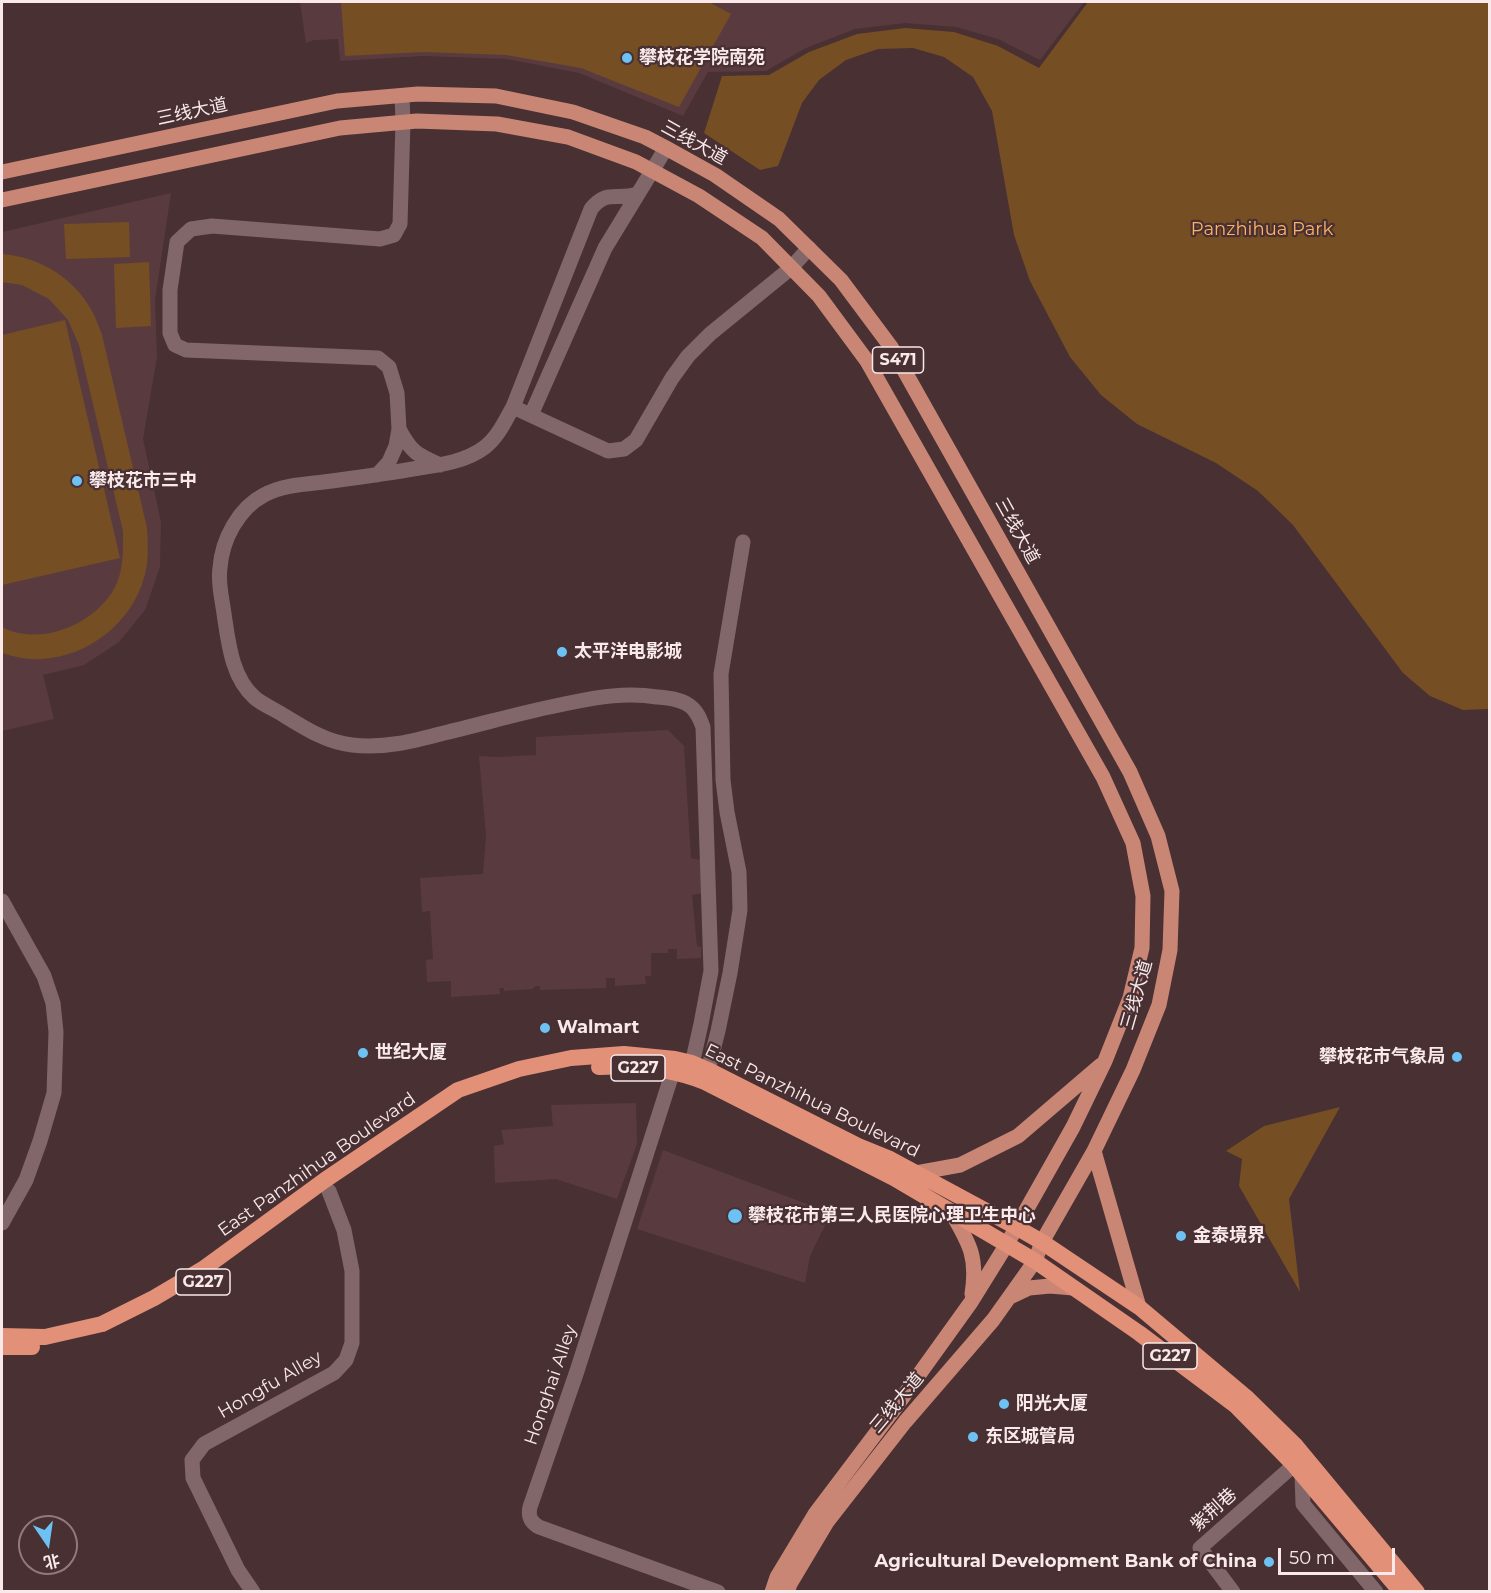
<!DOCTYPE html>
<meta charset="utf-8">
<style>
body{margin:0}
#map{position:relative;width:1491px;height:1593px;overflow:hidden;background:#483033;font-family:Montserrat,"Noto Sans SC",sans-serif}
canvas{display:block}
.frame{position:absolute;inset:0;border:3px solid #f9e9ea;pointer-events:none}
.north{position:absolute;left:18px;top:1515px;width:60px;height:60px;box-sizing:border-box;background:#483033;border:2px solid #8f7a7c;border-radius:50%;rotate:167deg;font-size:16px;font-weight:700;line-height:24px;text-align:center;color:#f9e9ea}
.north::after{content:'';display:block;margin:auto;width:21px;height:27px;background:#6dc2f3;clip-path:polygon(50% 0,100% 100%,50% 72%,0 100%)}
.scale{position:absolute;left:1278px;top:1548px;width:117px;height:27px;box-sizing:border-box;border:3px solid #f9e9ea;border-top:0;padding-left:8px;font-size:18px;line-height:21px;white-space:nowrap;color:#f9e9ea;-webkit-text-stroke:4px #483033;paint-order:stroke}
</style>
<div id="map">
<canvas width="1491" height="1593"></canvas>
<div class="frame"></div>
<div class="north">北</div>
<div class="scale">50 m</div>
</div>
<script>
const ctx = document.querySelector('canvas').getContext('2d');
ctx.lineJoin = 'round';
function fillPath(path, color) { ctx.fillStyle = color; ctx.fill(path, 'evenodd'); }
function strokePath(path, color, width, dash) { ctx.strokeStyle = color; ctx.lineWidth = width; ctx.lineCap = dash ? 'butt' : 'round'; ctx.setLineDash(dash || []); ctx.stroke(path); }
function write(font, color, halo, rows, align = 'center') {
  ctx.font = font + ' Montserrat,"Noto Sans SC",sans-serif'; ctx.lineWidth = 4.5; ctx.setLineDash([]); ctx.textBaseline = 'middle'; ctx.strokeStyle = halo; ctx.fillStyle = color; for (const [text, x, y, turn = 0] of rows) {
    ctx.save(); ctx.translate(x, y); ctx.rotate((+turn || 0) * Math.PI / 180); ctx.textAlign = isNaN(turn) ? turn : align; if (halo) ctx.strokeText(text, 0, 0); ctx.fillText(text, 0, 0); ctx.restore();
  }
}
fillPath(new Path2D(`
 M300,2H1084L1040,60L998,39L956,27L905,23L855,29L806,48L766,71L708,72L683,116L579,73L507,59L423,56L340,61L338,39L314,40L306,43Z
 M171,193L155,300L157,357L143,439L161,522L160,567L145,610L119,642L84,665L43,675L54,719L2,731V232Z
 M668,730L684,746L691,858L700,860L704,893L692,895L697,946L701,947V958L677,959V949H668V953H651V976H645L646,984L615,986V978H606V988L540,990V986H535L533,989L504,991V988H499L500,994L451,997V981L427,982L426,960L433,959L430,911L422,912L420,878L483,874L486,836L479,756L497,757L536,755V737Z
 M636,1103L637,1144L617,1199L556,1179L495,1183L494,1146L504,1144L501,1130L553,1126L551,1105Z
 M663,1150L831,1213L810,1256L805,1283L637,1229Z`), '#593b3f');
fillPath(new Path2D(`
 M341,2H709L731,14L679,107L581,68L506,55L424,52L345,56Z
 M1088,2H1489V709L1463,710L1430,696L1403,673L1293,525L1258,491L1216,463L1137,424L1101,395L1070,357L1030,281L1014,235L992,111L973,77L944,57L913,48L878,49L846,60L819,80L802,103L778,166L760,170L704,133L722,76L769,75L809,52L857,34L905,28L954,32L998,46L1039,68Z
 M129,222L130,257L66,259L64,224Z
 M2,254C40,257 75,278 93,313C96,319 99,327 102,335L147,528C148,545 149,562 144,578C131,623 89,656 42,659C28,660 15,657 2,653V627C39,647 94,625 114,589C124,571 123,551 123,531L79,345L68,320L49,299L22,285L2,282Z
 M149,262L151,326L116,328L114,264Z
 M65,320L120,558L2,585V335Z
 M1340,1107L1289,1199L1300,1292L1239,1186L1242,1159L1226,1151L1264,1126Z`), '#754e24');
strokePath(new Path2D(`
 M638,194C616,201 607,189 591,209L513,407C505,421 498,437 485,447C467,461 441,465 419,468C390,473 361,477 332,481C309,484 284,484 264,495C239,508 222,539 220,568C218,581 221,594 223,607C228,638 230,676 255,698C262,704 272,708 280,713C303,727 325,742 352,745C383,749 414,741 444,733C486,723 527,711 569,703C598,697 627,692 657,697C668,698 681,699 690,706C697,711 700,719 703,727L711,971L701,1024L690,1073
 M513,407L608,451L624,449L636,440L672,378L688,356L710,334L791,268L809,248
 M531,415L605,248L666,148
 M399,429C411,452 417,455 440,465
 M377,475L389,462L396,446L399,429L397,393L389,367L378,358L186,350L175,345L170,333V290L177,242L191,229L212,226L380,239L394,235L400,224L403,122L402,96
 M2,901L44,976L53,1003L56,1032L54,1093L40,1141L26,1180L2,1223
 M673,1071L577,1371L530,1507C528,1516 530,1522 539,1527L718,1592
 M705,1082L718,1031L730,973L740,910L739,872L727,812L723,780L721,674L743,542
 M253,1592L238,1570L193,1478L192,1460L204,1444L334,1373L346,1360L352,1343V1271L344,1230L329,1191`), '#82676a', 15);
strokePath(new Path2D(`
 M1302,1474L1303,1504L1376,1592
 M1233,1592L1200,1548L1294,1465`), '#82676a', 15);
strokePath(new Path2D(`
 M2,172L337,101L418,94L496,96L573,112L645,137L666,148L715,175L779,219L841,280L891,347L1130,772L1158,836L1172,891L1170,950L1159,1005L1133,1070L1094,1151L1042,1242L1035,1261L993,1320L905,1422L827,1522L790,1584L787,1592
 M2,200L340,128L417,121L497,124L568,137L636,162L699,196L762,238L819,296L867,361L1103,777L1133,843L1143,896L1142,948L1130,998L1105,1061L1073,1127L1007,1244L971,1302L892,1412L815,1514L777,1577L772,1592
 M1094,1151L1139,1307
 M916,1173L960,1165L1018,1136L1101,1065
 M950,1210C969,1243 978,1256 972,1294
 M1010,1297L1029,1288L1050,1286L1073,1288`), '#ca8675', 15);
strokePath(new Path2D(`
 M599,1067C636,1065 670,1068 705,1082L894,1178L1035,1261L1139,1333L1235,1405L1294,1465L1401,1592
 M2,1336L45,1337L102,1324L154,1298L203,1269L325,1180L458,1090L519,1069L571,1058L624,1054L675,1059L692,1063L708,1070L858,1146L890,1159L1016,1227L1042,1242L1139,1307L1246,1397L1296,1446L1417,1592
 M2,1347H32`), '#e29078', 16);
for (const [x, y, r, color] of [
 [627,58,6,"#6dc2f3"],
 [77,481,6,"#6dc2f3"],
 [562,652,6,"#6dc2f3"],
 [545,1028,6,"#6dc2f3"],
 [363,1053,6,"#6dc2f3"],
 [1457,1057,6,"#6dc2f3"],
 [735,1216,8,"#6dc2f3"],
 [1181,1236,6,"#6dc2f3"],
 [1004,1404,6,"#6dc2f3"],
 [973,1437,6,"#6dc2f3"],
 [1269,1562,6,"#6dc2f3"]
]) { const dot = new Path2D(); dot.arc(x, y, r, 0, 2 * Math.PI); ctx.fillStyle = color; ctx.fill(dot); strokePath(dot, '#483033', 2); }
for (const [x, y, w] of [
 [898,360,51],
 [638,1068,54],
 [203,1282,54],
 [1170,1356,54]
]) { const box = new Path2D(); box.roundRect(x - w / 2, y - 13, w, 26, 4.5); ctx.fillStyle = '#483033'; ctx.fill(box); strokePath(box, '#f9e9ea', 1.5); }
write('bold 16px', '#f9e9ea', null, [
 ["S471",898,360],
 ["G227",638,1068],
 ["G227",203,1282],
 ["G227",1170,1356]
]);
write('bold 18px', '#f9e9ea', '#483033', [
 ["攀枝花学院南苑",639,58],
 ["攀枝花市三中",89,481],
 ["太平洋电影城",574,652],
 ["Walmart",557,1028],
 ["世纪大厦",375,1053],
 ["攀枝花市气象局",1445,1057,"right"],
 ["攀枝花市第三人民医院心理卫生中心",748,1216],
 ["金泰境界",1193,1236],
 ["阳光大厦",1016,1404],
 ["东区城管局",985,1437],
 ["Agricultural Development Bank of China",1257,1562,"right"]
], 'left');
write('18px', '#f9e9ea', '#483033', [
 ["三线大道",192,112,-12],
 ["三线大道",694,143,29],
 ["三线大道",1017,531,61],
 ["三线大道",1137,995,-74],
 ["East Panzhihua Boulevard",812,1101,26],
 ["East Panzhihua Boulevard",317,1165,-35],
 ["Hongfu Alley",270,1385,-30],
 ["Honghai Alley",551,1385,-71],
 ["三线大道",897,1403,-50],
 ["紫荆巷",1214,1510,-42]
]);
write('18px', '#fdb264', '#483033', [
 ["Panzhihua Park",1262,230]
]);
</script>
